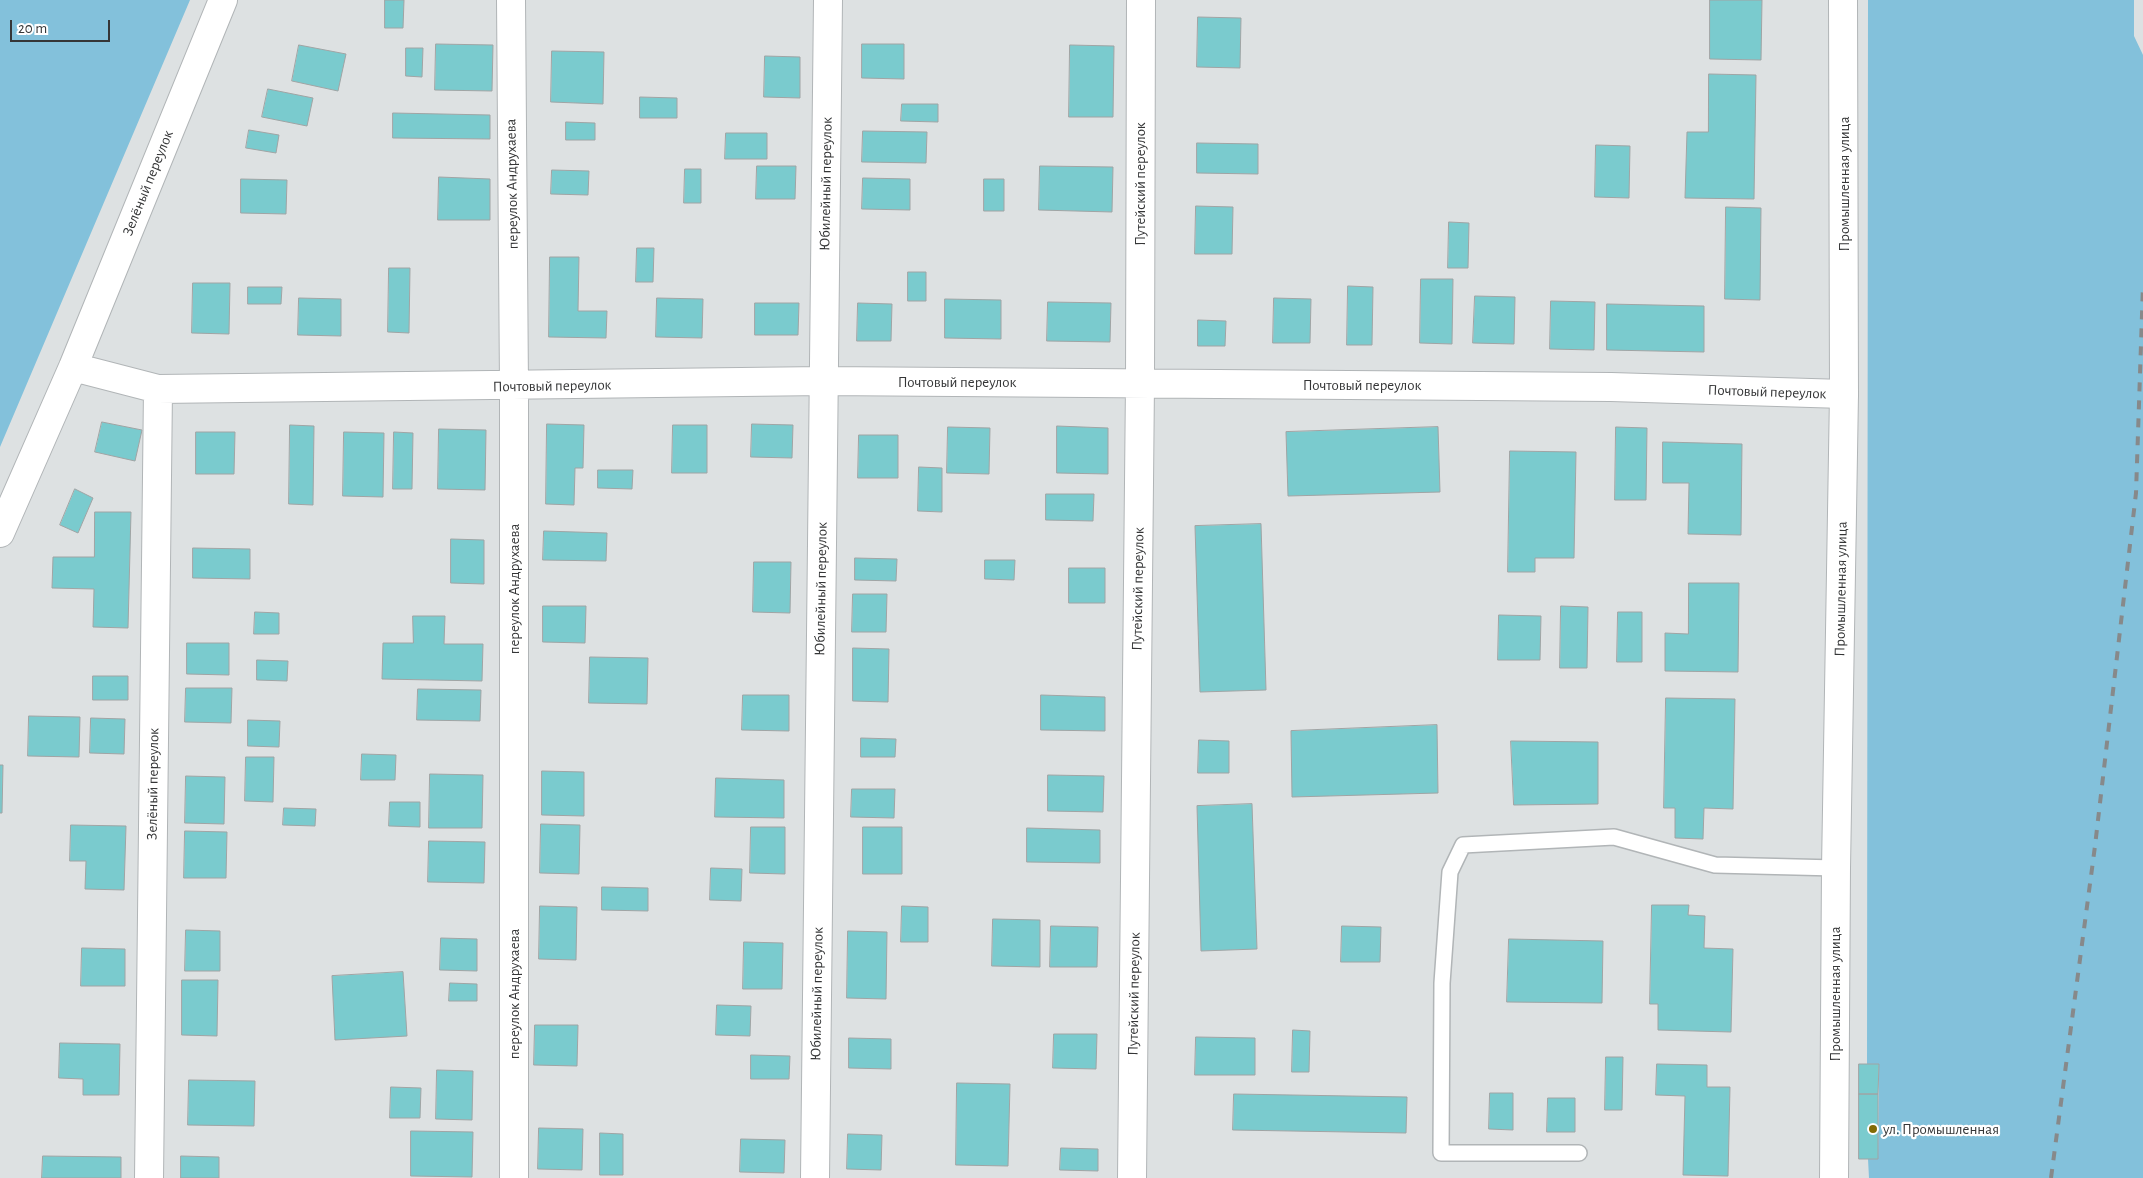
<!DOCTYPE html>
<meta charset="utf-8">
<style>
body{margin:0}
#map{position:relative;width:2143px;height:1178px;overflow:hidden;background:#dde1e2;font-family:"Alegreya Sans",sans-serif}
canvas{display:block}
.scale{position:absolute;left:10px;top:20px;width:100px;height:22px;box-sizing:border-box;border:2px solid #353637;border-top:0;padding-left:6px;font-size:15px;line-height:18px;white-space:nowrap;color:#353637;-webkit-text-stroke:4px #fff;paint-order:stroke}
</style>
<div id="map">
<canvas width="2143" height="1178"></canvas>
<div class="scale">20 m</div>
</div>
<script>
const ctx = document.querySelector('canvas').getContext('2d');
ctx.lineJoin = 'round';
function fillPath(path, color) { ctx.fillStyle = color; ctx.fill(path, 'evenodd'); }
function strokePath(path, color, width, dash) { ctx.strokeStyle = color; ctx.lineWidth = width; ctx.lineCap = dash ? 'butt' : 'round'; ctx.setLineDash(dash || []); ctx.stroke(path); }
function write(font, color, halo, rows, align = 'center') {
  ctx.font = font + ' "Alegreya Sans",sans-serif'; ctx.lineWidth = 4.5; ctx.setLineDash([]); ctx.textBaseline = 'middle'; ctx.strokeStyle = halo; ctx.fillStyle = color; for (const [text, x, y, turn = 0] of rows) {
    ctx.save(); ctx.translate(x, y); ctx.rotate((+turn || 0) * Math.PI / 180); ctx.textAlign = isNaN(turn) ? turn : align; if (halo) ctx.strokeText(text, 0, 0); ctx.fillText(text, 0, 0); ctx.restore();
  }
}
fillPath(new Path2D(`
 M0,0H190L0,447Z
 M1868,0H2134V36L2143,55V1178H1869L1868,1159L1878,1158L1879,1064H1867Z`), '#83c1db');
const building = new Path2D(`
 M385,0H404L403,28H385Z
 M1710,0H1762L1761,60L1710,59Z
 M1198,17L1241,18L1240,68L1197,67Z
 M436,44L493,45L492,91L435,90Z
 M862,44H904V79L862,78Z
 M299,45L346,54L338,91L292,81Z
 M1070,45L1114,46L1113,117H1069Z
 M406,48H423L422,77L406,76Z
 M552,51L604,52L603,104L551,102Z
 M765,56L800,57V98L764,97Z
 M1709,74L1756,75L1754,199L1685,198L1687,132H1708Z
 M268,89L313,98L307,126L262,117Z
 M640,97L677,98V118H640Z
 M902,104H938V122L901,121Z
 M393,113L490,115V139L393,138Z
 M566,122L595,123V140H566Z
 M249,130L279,135L276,153L246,148Z
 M863,131L927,132L926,163L862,162Z
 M726,133H767V159H725Z
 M1197,143L1258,144V174L1197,173Z
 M1596,145L1630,146L1629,198L1595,197Z
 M757,166H796L795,199H756Z
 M1040,166L1113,167L1112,212L1039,210Z
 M685,169H701V203H684Z
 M552,170L589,171L588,195L551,194Z
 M439,177L490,179V220H438Z
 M863,178L910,179V210L862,209Z
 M241,179L287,180L286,214L241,213Z
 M984,179H1004V211H984Z
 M1196,206L1233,207L1232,254H1195Z
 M1726,207L1761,208L1760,300L1725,299Z
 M1449,222L1469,223L1468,268H1448Z
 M637,248H654L653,282H636Z
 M550,257H579L578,311H607L606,338L549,337Z
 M389,268H410L409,333L388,332Z
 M908,272H926V301H908Z
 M1421,279H1453L1452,344L1420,343Z
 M193,283H230L229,334L192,333Z
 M1348,286L1373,287L1372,345H1347Z
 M248,287H282L281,304H248Z
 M1475,296L1515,297L1514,344L1473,343Z
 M299,298L341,299V336L298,335Z
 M657,298L703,299L702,338L656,337Z
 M1274,298L1311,299L1310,343H1273Z
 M945,299L1001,300V339L945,338Z
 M1551,301L1595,302L1594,350L1550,349Z
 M1048,302L1111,303L1110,342L1047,341Z
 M755,303H799L798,335H755Z
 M858,303L892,304L891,341H857Z
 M1607,304L1704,306V352L1607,350Z
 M1198,320L1226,321L1225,346H1198Z
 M102,422L142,430L135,461L95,452Z
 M547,424L584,425L583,468H575L574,505L546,504Z
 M752,424L793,425L792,458L751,457Z
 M290,425L314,426L313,505L289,504Z
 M673,425H707V473H672Z
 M1057,426L1108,428V474L1057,473Z
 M948,427L990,428L989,474L947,473Z
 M1438,427L1440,492L1288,496L1286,432Z
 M1616,427L1647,428L1646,500H1615Z
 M439,429L486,430L485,490L438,489Z
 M196,432H235L234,474H196Z
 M344,432L384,433L383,497L343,496Z
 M394,432L413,433L412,489H393Z
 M859,435H898V478H858Z
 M1663,442L1742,444L1741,535L1688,534L1689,483H1663Z
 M1510,451L1576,452L1574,558H1535V572H1508Z
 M919,467L942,468V512L918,511Z
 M598,470H633L632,489L598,488Z
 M75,489L93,498L78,533L60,525Z
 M1046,494H1094L1093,521L1046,520Z
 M95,512H131L128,628L93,627L94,589L52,588L53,557H94Z
 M1261,524L1266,690L1200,692L1195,526Z
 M544,531L607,533L606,561L543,560Z
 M451,539L484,540V584L451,583Z
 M193,548L250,549V579L193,578Z
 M855,558L897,559L896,581L855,580Z
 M985,560H1015L1014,580L985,579Z
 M754,562H791L790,613L753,612Z
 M1069,568H1105V603H1069Z
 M1689,583H1739L1738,672L1665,671V633L1688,634Z
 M853,594H887L886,632H852Z
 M543,606H586L585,643L543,642Z
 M1561,606L1588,607L1587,668H1560Z
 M255,612L279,613V634H254Z
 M1618,612H1642V662H1617Z
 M1499,615L1541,616L1540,660H1498Z
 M413,616H445L444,644H483L482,681L382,679L383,643H413Z
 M187,643H229V675L187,674Z
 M853,648L889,649L888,702L853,701Z
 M590,657L648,658L647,704L589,703Z
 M257,660L288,661L287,681L257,680Z
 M93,676H128V700H93Z
 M186,688H232L231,723L185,722Z
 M418,689L481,690L480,721L417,720Z
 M743,695H789V731L742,730Z
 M1041,695L1105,697V731L1041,730Z
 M1666,698L1735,699L1733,809L1704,808L1703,839L1675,838V808H1664Z
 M29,716L80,717L79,757L28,756Z
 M91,718L125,719L124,754L90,753Z
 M248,720L280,721L279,747L248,746Z
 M1437,725L1438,793L1292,797L1291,731Z
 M861,738L896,739L895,757H861Z
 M1199,740L1229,741V773H1198Z
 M1511,741L1598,742V804L1514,805Z
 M362,754L396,755L395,780H361Z
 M246,757H274L273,802L245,801Z
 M0,765H3L2,813H0Z
 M542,771L584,772V816L542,815Z
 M430,774L483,775L482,828H429Z
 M1048,775L1104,776L1103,812L1048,811Z
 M186,776L225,777L224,824L185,823Z
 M716,778L784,780V818L715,817Z
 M852,789H895L894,818L851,817Z
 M390,802H420V827L389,826Z
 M1252,804L1257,949L1201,951L1197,806Z
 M284,808L316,809L315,826L283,825Z
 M541,824L580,825L579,874L540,873Z
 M71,825L126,826L124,890L85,889L86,861H70Z
 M751,827H785V874L750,873Z
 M863,827H902V874H863Z
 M1027,828L1100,830V863L1027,862Z
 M185,831L227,832L226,878H184Z
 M429,841L485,842L484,883L428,882Z
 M711,868L742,869L741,901L710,900Z
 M602,887L648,888V911L602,910Z
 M1652,905H1689L1688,915L1705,916L1704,948L1733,949L1731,1032L1658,1030V1004H1650Z
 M540,906L577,907L576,960L539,959Z
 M902,906L928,907V942H901Z
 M993,919L1040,920V967L992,966Z
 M1051,926L1098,927L1097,967H1050Z
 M1342,926L1381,927L1380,962H1341Z
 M186,930L220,931V971H185Z
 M848,931L887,932L886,999L847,998Z
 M441,938L477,939V971L440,970Z
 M1509,939L1603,941L1602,1003L1507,1002Z
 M744,942L783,943L782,989H743Z
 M82,948L125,949V986H81Z
 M403,972L407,1036L335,1040L332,976Z
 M182,980H218L217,1036L182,1035Z
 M450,983L477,984V1001H449Z
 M717,1005L751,1006L750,1036L716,1035Z
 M535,1025H578L577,1066L534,1065Z
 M1293,1030L1310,1031L1309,1072H1292Z
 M1054,1034H1097L1096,1069L1053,1068Z
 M1196,1037L1255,1038V1075H1195Z
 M849,1038L891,1039V1069L849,1068Z
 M60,1043L120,1044L119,1095H83V1079L59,1078Z
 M751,1055L790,1056L789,1079H751Z
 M1606,1057H1623L1622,1110H1605Z
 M1657,1064L1707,1065V1087H1730L1728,1176L1683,1175L1685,1096L1656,1095Z
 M1859,1064H1879L1878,1094H1859Z
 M437,1070L473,1071L472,1120L436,1119Z
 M189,1080L255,1081L254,1126L188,1125Z
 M957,1083L1010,1084L1008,1166L956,1165Z
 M391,1087L421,1088L420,1118H390Z
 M1490,1093H1513V1130L1489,1129Z
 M1234,1094L1407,1097L1406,1133L1233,1130Z
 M1859,1094H1878V1159H1859Z
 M1548,1098H1575V1132H1547Z
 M539,1128L583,1129L582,1170L538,1169Z
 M411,1131L473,1132L472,1177L411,1176Z
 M600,1133L623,1134V1175H600Z
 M848,1134L882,1135L881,1170L847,1169Z
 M741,1139L785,1140L784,1173L740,1172Z
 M1061,1148L1098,1149V1171L1060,1170Z
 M43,1156L121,1157V1178H42Z
 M181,1156L219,1157V1178H181Z`);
fillPath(building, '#7acbce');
strokePath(building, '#a0a4a4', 1);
const lane = new Path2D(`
 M1579,1153H1441L1442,983L1450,872L1463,845L1614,837L1715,865L1836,868`);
const street = new Path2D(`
 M511,0L514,386V1178
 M73,367L158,389L824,381L1611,387L1844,394
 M0,533L73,367L223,0
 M149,1178L158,389
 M815,1178L828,0
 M1132,1178L1140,383L1141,0`);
const secondary = new Path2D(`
 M1834,1178L1836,868L1844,394L1843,0`);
strokePath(lane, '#b1b5b7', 18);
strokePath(street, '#b1b5b7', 30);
strokePath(secondary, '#b1b5b7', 30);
strokePath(lane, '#fff', 15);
strokePath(street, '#fff', 28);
strokePath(secondary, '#fff', 28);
strokePath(new Path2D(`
 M2051,1178L2095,846L2136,493L2143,285`), '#87898a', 4, [9, 9]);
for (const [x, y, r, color] of [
 [1873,1129,5,"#826b04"]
]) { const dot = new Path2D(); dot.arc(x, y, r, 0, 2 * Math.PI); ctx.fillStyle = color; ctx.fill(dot); strokePath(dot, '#fff', 2); }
write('15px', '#353637', '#fff', [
 ["Зелёный переулок",148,183,-68],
 ["переулок Андрухаева",512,184,-91],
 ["Юбилейный переулок",826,184,-89],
 ["Путейский переулок",1140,184,-90],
 ["Промышленная улица",1844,184,-90],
 ["Почтовый переулок",957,382],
 ["Почтовый переулок",1362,385],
 ["Почтовый переулок",552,386,-1],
 ["Почтовый переулок",1767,392,2],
 ["переулок Андрухаева",514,589,-90],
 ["Юбилейный переулок",821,589,-89],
 ["Путейский переулок",1138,589,-89],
 ["Промышленная улица",1841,589,-89],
 ["Зелёный переулок",153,784,-89],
 ["переулок Андрухаева",514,994,-90],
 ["Юбилейный переулок",817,994,-89],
 ["Путейский переулок",1134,994,-89],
 ["Промышленная улица",1835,994,-90]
]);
write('15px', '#353637', '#fff', [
 ["ул. Промышленная",1883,1129]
], 'left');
</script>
